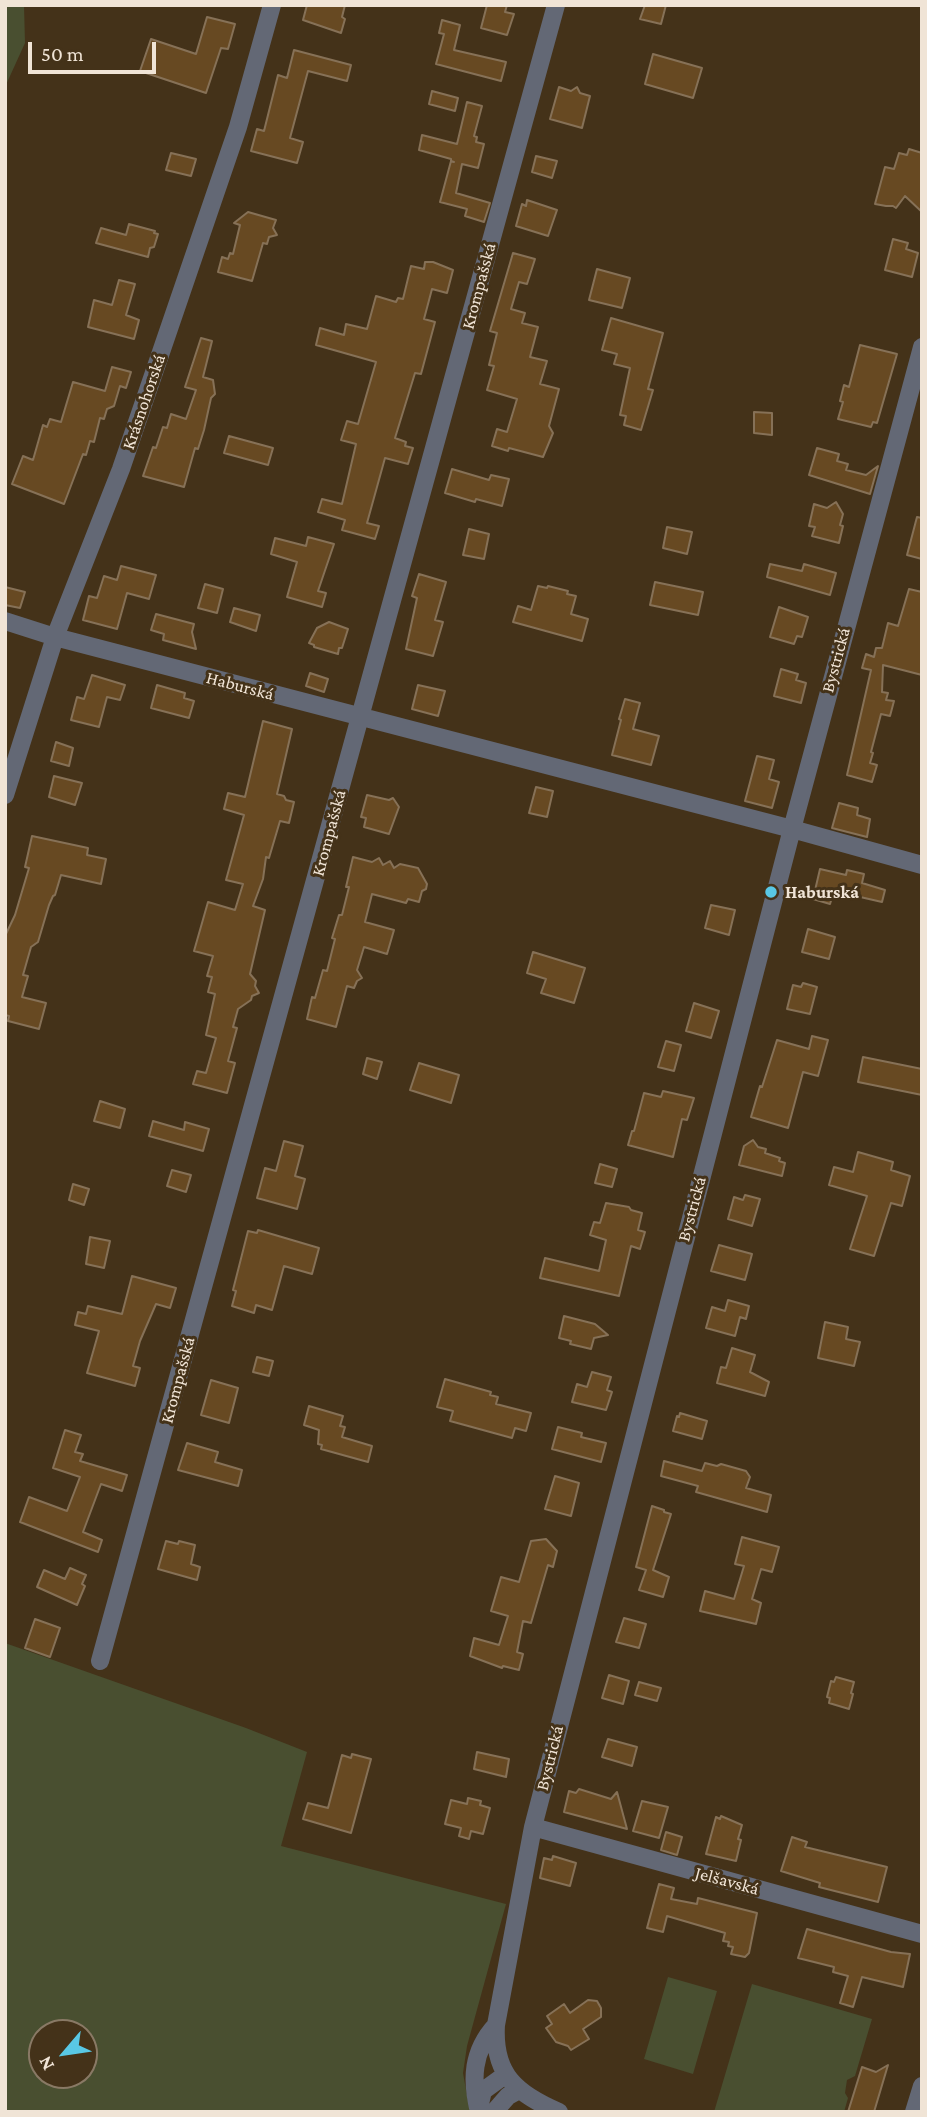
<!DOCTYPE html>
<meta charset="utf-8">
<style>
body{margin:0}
#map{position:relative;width:927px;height:2117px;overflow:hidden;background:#443219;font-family:"Crimson Pro",serif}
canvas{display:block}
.frame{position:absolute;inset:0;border:7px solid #f0e4d6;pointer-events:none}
.north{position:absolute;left:28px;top:2019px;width:70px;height:70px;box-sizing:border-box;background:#443219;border:2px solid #897965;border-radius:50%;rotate:241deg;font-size:19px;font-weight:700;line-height:28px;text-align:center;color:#f0e4d6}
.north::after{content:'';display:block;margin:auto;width:24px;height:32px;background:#59c8e5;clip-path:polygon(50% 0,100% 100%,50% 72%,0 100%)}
.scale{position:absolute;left:28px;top:42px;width:128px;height:32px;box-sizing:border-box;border:4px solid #f0e4d6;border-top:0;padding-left:9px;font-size:21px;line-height:24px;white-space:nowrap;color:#f0e4d6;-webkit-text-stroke:5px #443219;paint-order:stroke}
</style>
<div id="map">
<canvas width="927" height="2117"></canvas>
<div class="frame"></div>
<div class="north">N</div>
<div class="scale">50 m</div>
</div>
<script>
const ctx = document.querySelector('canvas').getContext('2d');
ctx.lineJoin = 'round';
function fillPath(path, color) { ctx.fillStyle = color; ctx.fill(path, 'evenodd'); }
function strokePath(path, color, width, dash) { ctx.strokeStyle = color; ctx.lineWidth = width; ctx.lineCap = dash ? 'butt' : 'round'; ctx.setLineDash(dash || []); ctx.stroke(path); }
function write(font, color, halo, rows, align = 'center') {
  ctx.font = font + ' "Crimson Pro",serif'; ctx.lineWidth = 6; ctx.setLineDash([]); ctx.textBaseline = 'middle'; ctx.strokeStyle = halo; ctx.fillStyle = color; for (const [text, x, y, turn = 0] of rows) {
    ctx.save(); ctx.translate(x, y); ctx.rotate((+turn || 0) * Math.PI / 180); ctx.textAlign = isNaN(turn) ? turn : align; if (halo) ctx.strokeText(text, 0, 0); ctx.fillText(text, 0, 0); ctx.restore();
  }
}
fillPath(new Path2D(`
 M5,5H24L25,43L5,87Z
 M5,1643L246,1728L307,1752L281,1846L506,1904L467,2046L463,2073L470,2112H5ZM42,2033H84V2075H42Z
 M668,1977L717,1991L693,2074L644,2059Z
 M752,1984L872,2019L855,2076L847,2080L845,2093L848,2098L844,2112H714Z`), '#494f30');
const building = new Path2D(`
 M307,5H345L342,17L345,19L341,33L303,20Z
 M487,5H507L505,12L514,14L507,35L481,28Z
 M645,5H666L661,24L640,19Z
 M207,17L235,24L228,49L221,48L206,93L140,71L151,39L196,54Z
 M442,20L460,25L454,50L506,62L501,81L436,64L444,34L439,33Z
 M294,50L351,65L347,81L308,71L290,138L303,142L297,163L251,151L257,129L264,131L278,75L287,78Z
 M653,54L702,68L693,98L645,84Z
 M559,87L571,91L577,87L580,93L590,96L582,128L550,119Z
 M432,91L458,98L455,111L429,104Z
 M467,102L482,106L474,136L477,137L476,142L484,144L478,168L462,164L456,193L490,203L484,222L465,216L467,209L440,202L451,161L454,162L451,161V159L419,150L422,135L457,144Z
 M909,149L922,153V212L905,196L896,208L893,206H886L875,204L885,167L894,169L899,153L907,155Z
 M171,153L196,159L191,176L166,170Z
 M536,156L557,161L552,178L532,172Z
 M527,200L557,210L548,236L516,226L522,204L526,206Z
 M248,212L276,220L273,228L277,235L269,237L267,244L263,243L252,281L218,272L222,257L228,259L230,253L233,254L240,225L234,223Z
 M129,224L155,231L154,233L158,234L154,247L150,248L148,257L96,243L101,228L126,235Z
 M893,239L908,243L906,249L918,253L912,277L885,270Z
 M513,253L535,259L527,284L519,282L511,309L525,313L522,323L538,327L530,357L547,361L540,384L559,389L549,426L553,433L543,457L509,448L508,451L492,446L497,429L507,432L517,399L487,390L494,366L489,365L497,333L490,331Z
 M425,262H433L453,270L447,293L432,289L424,319L435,322L421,374L415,373L395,438L406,442L405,446L413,448L408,464L385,458L367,523L379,526L375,539L342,530L345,520L318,512L322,499L342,504L356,444L341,440L347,421L358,424L376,362L316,345L320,328L344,335L346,324L367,329L376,296L396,302L398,298L403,299L411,266L424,269Z
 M597,269L630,278L622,308L589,300Z
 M119,280L135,284L126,315L139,320L134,339L88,327L94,300L112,305Z
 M611,318L663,333L648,389L653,390L641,430L624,425L626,416L620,415L630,368L614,364L617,354L602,350Z
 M201,338L212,341L203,377L213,380L215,394L211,398L204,430L198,449L195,448L184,487L143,476L153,447L156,448L163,427L167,428L171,414L186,419L196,390L185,387Z
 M860,345L897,354L877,423L873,422L871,427L838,419L843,402L840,401L844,385L849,387Z
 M112,367L131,372L126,388L120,386L114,406L107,409L104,419L100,418L94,442L90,441L86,455L83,454L64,504L12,484L23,456L33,460L43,425L47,427L50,419L61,422L73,382L105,391Z
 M754,412L772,413V435L754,433Z
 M229,436L273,448L268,465L224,453Z
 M817,448L839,454L837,461L848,464L846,470L866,475L878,466L870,494L809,475Z
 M452,469L489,480L491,475L509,479L502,506L476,499L475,502L445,493Z
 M836,502L843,514L840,525L843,526L839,543L812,536L815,527L809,526L814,504L827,508Z
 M917,517L922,518V559L907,555Z
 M667,527L692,532L687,554L663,548Z
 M469,529L489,534L484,559L463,555Z
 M308,537L334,544L318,591L326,593L322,607L287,597L297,562L271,554L275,538L306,546Z
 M770,564L802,571L804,564L836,573L830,595L767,577Z
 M121,566L156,575L149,599L127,593L117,629L83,620L89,596L97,598L104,576L117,580Z
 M419,574L446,582L435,620L443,622L433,656L406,649L417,598L412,596Z
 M655,582L703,592L698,615L650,605Z
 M205,584L223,589L217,613L198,608Z
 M538,586L547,588L548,586L568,591L567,594L576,596L571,614L588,619L582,641L513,622L518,606L531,610Z
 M5,587L25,592L20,608L5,605Z
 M909,589L922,592V675L883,665L882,692L888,693L886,700L894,701L890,716L881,714L871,752L873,753L870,763L877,765L872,782L847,775L871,670L862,668L866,654L874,657L876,648H882L888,623L898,626Z
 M779,607L808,617L802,637L797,636L794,644L770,637Z
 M234,608L260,615L256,631L230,622Z
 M156,614L194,624L192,632L196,649L163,640L164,634L151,630Z
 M329,622L348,629L342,648H339L338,654L314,647V645L309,643L317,628Z
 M781,669L798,674L796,680L806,683L801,703L774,696Z
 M310,673L328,679L324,692L306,686Z
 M92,675L125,685L120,700L107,697L99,727L71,720L77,697L84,699Z
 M157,685L185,693L184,698L194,701L189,718L151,708Z
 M418,685L445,691L438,716L412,709Z
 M625,699L640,703L633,729L659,736L651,765L612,755L621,720L619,719Z
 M263,721L292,729L277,794L284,796L286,800L294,802L289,823L280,821L269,858L266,857L263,879L253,906L265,910L250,974L256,981L255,986L259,993L252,996L251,1000L238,1009L233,1027L237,1028L228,1061L235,1063L227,1093L193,1084L197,1071L206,1073L216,1038L206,1035L215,994L208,992L212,977L207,976L213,956L194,951L208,902L235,910L243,884L226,880L244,815L224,809L228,793L245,797Z
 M56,742L73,748L69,766L51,761Z
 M757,756L774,760L769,779L779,782L772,808L745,801Z
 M54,776L82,783L75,805L49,797Z
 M536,787L553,791L547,817L529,813Z
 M367,795L389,800L393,798L399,807L389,834L364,827L366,818L361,817Z
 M839,803L858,808L857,815L870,819L867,837L832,828Z
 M32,836L88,848L87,855L106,859L101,884L61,875L55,895L53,896L49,905L38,942L31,947L23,975L28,976L22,997L46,1003L39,1029L8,1021L9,1016L5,1015V936L15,915L29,868L25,867Z
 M353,857L372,862L379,858L383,865L390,861L394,868L400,864L418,868L427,884L426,889L422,891L419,902L408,899L406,903L372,894L365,922L394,930L387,954L364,947L357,970L362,978L357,981L354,988L347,986L336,1027L307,1019L312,997L315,998L323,970L327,971L335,939L332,938L339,915H342L349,887H346Z
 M820,869L846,875L847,870L864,874L862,883L885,890L882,902L834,891L830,904L813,899Z
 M711,905L735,910L729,935L705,928Z
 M808,929L835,937L829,959L802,952Z
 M533,952L585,968L574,1003L541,993L546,979L527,973Z
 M803,983L817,987L810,1014L787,1009L793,985L801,987Z
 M694,1003L719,1011L711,1038L686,1031Z
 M812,1036L828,1040L818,1076L803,1072L788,1128L751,1117L760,1086L762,1087L777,1040L809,1049Z
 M666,1041L681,1045L674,1071L658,1067Z
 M863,1057L922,1069V1095L858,1082Z
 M367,1058L382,1062L377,1079L363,1074Z
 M419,1063L459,1075L451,1103L410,1090Z
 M663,1091L694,1098L687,1120L682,1119L673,1157L628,1145L632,1131H634L644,1093L661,1097Z
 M100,1101L125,1109L120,1128L94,1121Z
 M153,1121L184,1130L185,1122L209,1129L203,1151L149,1136Z
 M753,1140L758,1147L766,1149L765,1153L780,1158L779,1161L785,1163L782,1176L739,1165L744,1146Z
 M284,1141L303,1146L295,1176L305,1179L297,1209L257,1198L265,1168L276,1171Z
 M858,1152L893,1162L891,1170L910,1176L902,1206L891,1203L874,1256L850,1249L867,1196L829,1185L834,1167L853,1172Z
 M600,1164L617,1169L612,1187L595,1183Z
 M172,1170L191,1175L186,1192L167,1186Z
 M73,1184L89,1189L84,1205L69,1200Z
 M745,1195L760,1199L752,1226L728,1219L734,1197L743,1200Z
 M606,1203L629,1207L631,1210L642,1213L638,1230L645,1232L640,1249L631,1246L619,1296L540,1278L545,1258L599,1271L606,1240L590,1235L594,1222L600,1223Z
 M258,1230L319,1248L312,1274L284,1266L272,1310L256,1305L254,1313L232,1306L236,1291L233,1290L248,1231L257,1233Z
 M90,1237L110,1241L104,1268L86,1264Z
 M719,1245L752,1254L745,1280L711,1271Z
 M132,1276L176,1288L170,1308L156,1304L140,1341L133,1366L140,1368L135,1386L87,1373L99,1331L75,1325L78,1312L86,1314L88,1306L122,1314Z
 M728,1300L749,1306L746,1319L740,1317L735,1336L706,1328L712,1307L725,1311Z
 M564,1316L595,1324L608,1335L594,1338L591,1349L570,1344L571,1341L559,1338Z
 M825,1322L848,1327L846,1339L860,1342L854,1366L818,1358Z
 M732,1348L755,1355L750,1372L769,1382L765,1396L717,1383L721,1367L726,1368Z
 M257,1357L273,1361L269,1376L253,1372Z
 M592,1372L611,1377L607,1390L612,1392L606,1410L572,1402L577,1384L587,1387Z
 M445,1379L491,1392L490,1395L498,1397L496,1404L531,1413L526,1431L515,1428L512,1438L450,1421L453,1411L437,1407Z
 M211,1380L238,1388L229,1423L201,1415Z
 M309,1406L343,1416L340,1426L345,1427L342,1437L372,1446L368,1462L321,1449L322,1445L318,1444L319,1430L304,1425Z
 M680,1413L707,1421L702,1439L673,1431L677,1416L679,1417Z
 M558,1427L582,1433L581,1437L606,1443L601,1462L552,1449Z
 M65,1430L81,1435L75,1452L83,1454L80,1461L127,1475L122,1491L101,1484L83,1532L102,1540L98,1552L20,1522L29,1497L67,1511L80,1477L53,1468Z
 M187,1443L218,1452L215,1462L242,1470L238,1486L178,1470Z
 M664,1461L702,1471L705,1463L717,1466L721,1464L746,1471L750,1477L746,1488L771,1495L767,1512L696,1492L698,1486L661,1476Z
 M555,1476L579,1483L571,1516L545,1509Z
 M652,1506L664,1510V1512L671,1514L653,1570L669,1577L663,1597L639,1590L646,1570L636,1567Z
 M742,1537L779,1547L772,1572L761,1569L752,1599L761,1603L756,1624L700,1611L705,1591L734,1599L744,1566L735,1564Z
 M546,1539L557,1551L553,1567L548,1565L531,1623L523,1621L517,1652L523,1654L519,1670L503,1666L502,1668L470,1656L474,1638L499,1645L508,1616L491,1611L501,1577L519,1582L531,1541Z
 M166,1541L178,1544L179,1541L195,1545L191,1564L200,1567L197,1580L158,1569Z
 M70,1568L86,1575L82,1584L85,1586L77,1605L37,1587L44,1570L65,1579Z
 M624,1618L646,1624L639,1648L616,1642Z
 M35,1619L60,1628L50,1657L25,1648Z
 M609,1675L629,1681L623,1704L602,1698Z
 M836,1677L854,1682L851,1693L853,1694L849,1709L829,1703L830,1698L827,1697L831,1681L834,1682Z
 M639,1682L661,1688L657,1701L635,1695Z
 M608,1739L637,1747L632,1766L602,1757Z
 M477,1752L509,1759L506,1777L474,1769Z
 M352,1754L371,1759L351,1833L303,1819L308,1803L328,1808L342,1755L351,1758Z
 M579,1789L611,1799L617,1792L627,1829L564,1812L569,1791L576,1793Z
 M468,1798L481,1801L480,1805L490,1808L483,1834L471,1831L469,1839L459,1836L461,1828L445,1824L451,1800L467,1804Z
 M642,1801L668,1807L659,1838L633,1831Z
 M721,1816L742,1825L738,1839L741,1840L736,1861L706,1854L716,1817L720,1819Z
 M666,1832L682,1837L677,1855L661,1850Z
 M792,1837L807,1842L805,1847L887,1867L878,1902L819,1887L820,1883L781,1871Z
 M553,1856L576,1863L570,1886L540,1878L544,1858L552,1860Z
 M659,1884L674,1888L671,1899L697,1904L698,1898L757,1913L749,1953L745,1957L731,1954L733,1947L728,1946L729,1942L723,1941L725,1933L667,1916L663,1932L647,1928Z
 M807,1929L891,1952L910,1954L903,1987L862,1977L853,2007L840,2003L848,1976L833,1972L834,1967L798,1958Z
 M588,2000L597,2001L601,2008V2017L583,2029L589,2039L571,2050L568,2046L556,2042L546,2028L552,2024L547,2016L564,2004L570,2013Z
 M888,2065L874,2112H848L862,2067L876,2072Z`);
fillPath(building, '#674922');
strokePath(building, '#867157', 2);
strokePath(new Path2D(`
 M5,621L55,637L792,829L922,865
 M5,795L55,637L121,469L238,127L272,5
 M100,1661L556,5
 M533,1827L922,1934
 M479,2108L483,2091L505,2075
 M479,2112C471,2080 472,2051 496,2025
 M494,2112L508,2096L519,2090
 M559,2112C517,2094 493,2075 496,2025L533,1827L792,829L922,347
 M914,2112L922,2086`), '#636875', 18);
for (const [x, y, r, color] of [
 [771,892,7,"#59c8e5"]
]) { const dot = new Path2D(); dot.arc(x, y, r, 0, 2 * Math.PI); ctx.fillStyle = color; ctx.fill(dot); strokePath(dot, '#443219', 2.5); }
write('18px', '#f0e4d6', '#443219', [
 ["Krompašská",479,286,-75],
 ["Krásnohorská",144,402,-71],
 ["Bystrická",836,660,-75],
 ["Haburská",240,686,15],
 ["Krompašská",329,833,-75],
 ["Bystrická",692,1209,-75],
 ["Krompašská",178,1380,-75],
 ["Bystrická",550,1758,-76],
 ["Jelšavská",727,1881,15]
]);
write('bold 18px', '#f0e4d6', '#443219', [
 ["Haburská",785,892]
], 'left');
</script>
